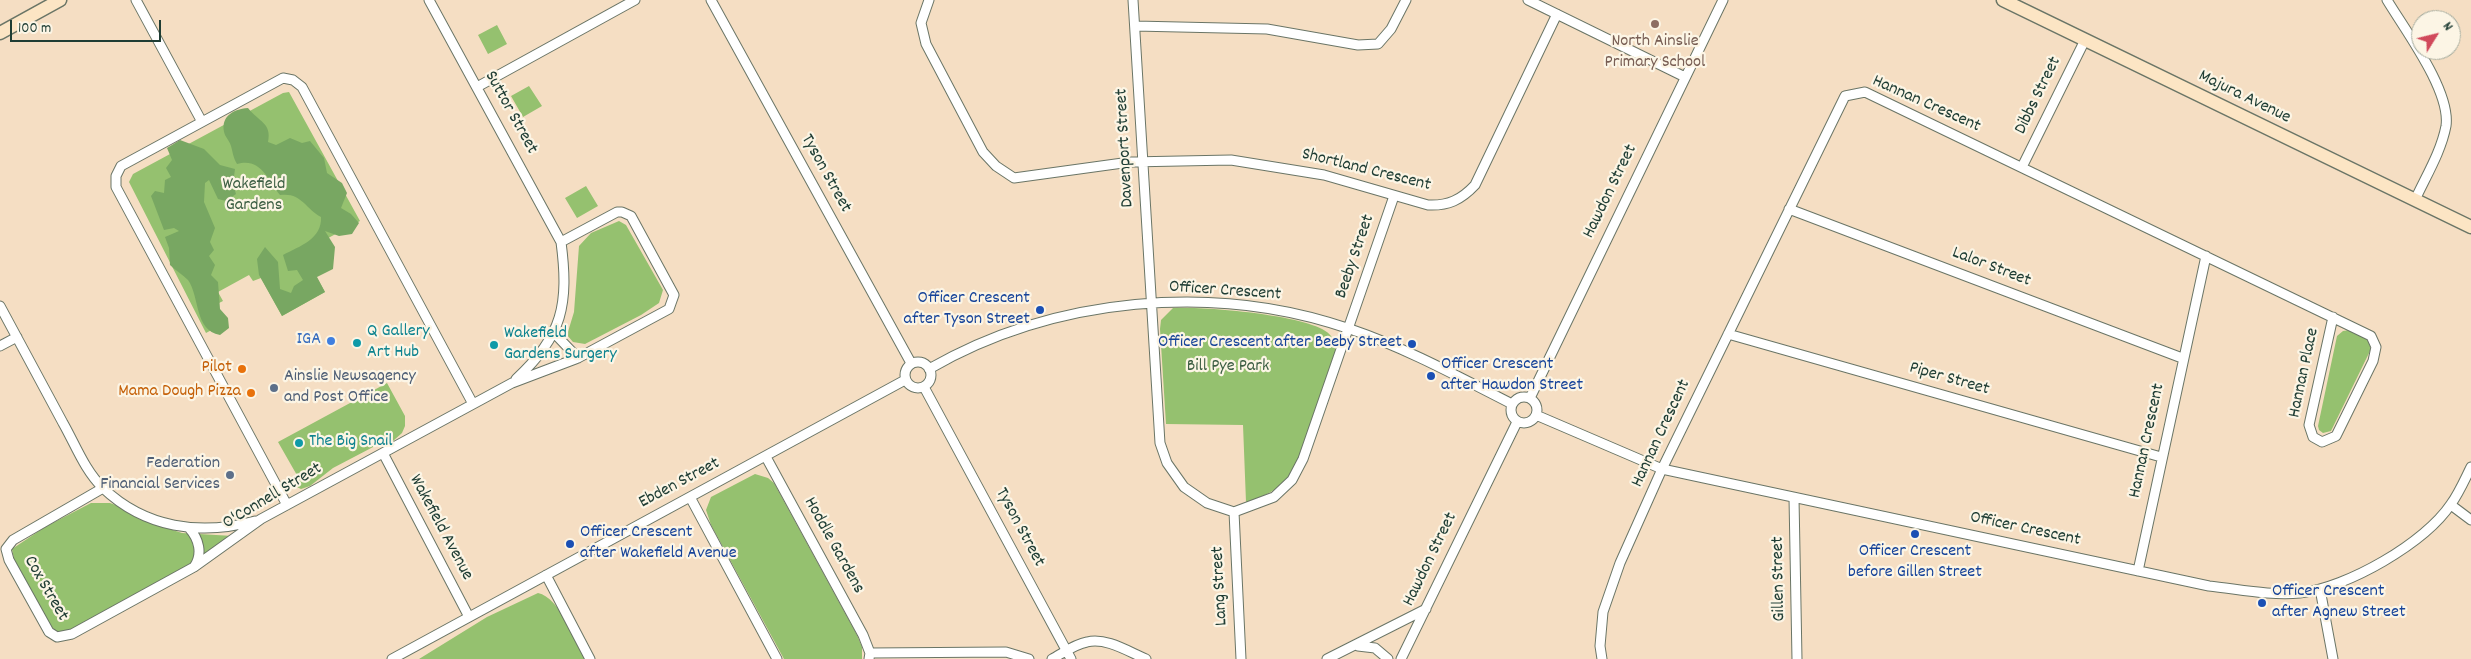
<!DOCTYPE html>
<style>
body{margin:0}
#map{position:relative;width:2471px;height:659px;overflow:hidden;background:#f5dec3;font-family:Dekko,sans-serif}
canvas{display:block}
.north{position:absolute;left:2411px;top:10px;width:50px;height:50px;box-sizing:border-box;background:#fcf5e5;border:1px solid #a4ab9e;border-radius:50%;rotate:54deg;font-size:14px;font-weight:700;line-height:20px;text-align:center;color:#1f3d34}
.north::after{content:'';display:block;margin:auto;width:18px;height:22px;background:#d1495b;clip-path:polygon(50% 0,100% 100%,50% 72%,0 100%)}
.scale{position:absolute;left:10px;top:20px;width:151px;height:22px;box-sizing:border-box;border:2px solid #1f3d34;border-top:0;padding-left:6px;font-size:15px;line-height:18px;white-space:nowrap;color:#1f3d34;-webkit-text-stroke:4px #fcf5e5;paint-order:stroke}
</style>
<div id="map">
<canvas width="2471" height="659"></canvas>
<div class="north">N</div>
<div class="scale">100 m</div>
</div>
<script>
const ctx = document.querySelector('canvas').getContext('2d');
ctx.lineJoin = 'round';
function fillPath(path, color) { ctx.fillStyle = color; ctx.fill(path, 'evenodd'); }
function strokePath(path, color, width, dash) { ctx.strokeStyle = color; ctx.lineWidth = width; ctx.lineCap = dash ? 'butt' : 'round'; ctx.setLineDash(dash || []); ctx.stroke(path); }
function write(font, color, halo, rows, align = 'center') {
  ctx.font = font + ' Dekko,sans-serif'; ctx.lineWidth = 4.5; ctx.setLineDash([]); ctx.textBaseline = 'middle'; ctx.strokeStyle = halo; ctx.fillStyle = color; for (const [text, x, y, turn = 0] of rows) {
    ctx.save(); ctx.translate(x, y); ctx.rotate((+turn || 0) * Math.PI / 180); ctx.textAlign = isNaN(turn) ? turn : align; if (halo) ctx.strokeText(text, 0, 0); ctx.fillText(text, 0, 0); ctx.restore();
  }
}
fillPath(new Path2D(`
 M497,25L507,44L488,54L478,35Z
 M529,86L542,106L523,117L511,96Z
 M289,92L360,221L317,244L316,276L325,292L282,316L261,278L253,281L249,275L218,292L223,301L217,304L219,326L206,333L129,182L133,174L283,93Z
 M586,186L598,206L577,218L565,198Z
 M619,221L626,225L663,290L659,303L641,315L585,344L573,342L567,335L574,312L579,246L591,233Z
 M1173,308C1199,306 1318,315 1331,336C1334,341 1336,349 1335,354C1332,369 1324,383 1320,397C1311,422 1306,453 1290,475C1279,490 1263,497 1246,502L1243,425L1166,424L1160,329L1161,320Z
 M2350,330C2360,335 2372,338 2370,351L2331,431L2323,433L2319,430L2318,426L2337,336L2343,331Z
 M387,383L405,416V426L402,433L393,441L375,446L333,468L310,486L301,489L288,483L298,477L278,442Z
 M755,474L768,478L774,483L857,635L862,647V659H784L711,525L706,510L711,497Z
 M91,503H110L121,507L139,519L182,533L233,536L188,566L70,630L58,632L51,627L14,559L12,549L45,527Z
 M538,593C560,598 575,640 585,659H419L487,617Z`), '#95c16f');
fillPath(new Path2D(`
 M248,108C259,122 272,123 268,142L276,145L290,138L302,143L310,141L324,158L327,173L342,183L347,193L341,208L351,214L359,223L352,234L339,236L325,231L335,247L333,269L317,277L325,292L282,316L259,275L257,259L265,247L278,262L280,289L291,293L294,286L303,280L297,270L288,271L283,255C300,246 322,239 321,217C305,208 301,192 280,195C268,179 260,157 237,164C233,157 233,153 231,146C230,142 227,139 225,135C219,118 232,109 248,108Z
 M180,140L204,149L220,165L235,169L233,184L236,194L226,201L218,199L209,180L205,183L204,202L215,228L210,242L214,250L209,256L215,265L211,275L218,282L220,309L228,318L229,328L220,335C194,330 200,297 188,280C183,275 175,270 170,265L169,248L165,237L179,231L174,228L164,230L151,196L155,191L164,193L165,180L171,177L166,168L172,160L167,148Z`), '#78a762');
const street = new Path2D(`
 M136,0L202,122
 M429,0L561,242C569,304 563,336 516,379
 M711,0L911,363
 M929,0L921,23L926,44L983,152L996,166L1014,178L1130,162L1231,160L1324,175L1428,205C1448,206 1461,200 1475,185L1557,14
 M1133,0L1160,443L1167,463L1184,487L1207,503L1234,512L1274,497L1292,480L1303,459L1394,196
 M1528,0L1685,77
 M2387,0C2405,30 2451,91 2446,126C2441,152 2426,176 2415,200
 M1135,26L1267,29L1358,45L1378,44L1391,29L1406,0
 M477,87L635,0
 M2022,167L2085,40
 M1789,209L2182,358
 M0,306C21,345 42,384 63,423C75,444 85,471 103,488C145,528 200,536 255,521
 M554,333L578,358
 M1728,334L2161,457
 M0,346L17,337
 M905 375a13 13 0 1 1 26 0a13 13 0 1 1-26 0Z
 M929,369C1054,297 1214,282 1350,329C1406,348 1459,377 1512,404
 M924,387L1071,659
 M1511 410a13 13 0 1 1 26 0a13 13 0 1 1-26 0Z
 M1530,398L1723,0
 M1536,415L1662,469L2209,586C2238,589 2271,596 2300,593C2347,588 2425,543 2451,504C2459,493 2465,479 2471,467
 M383,453L469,617
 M766,457L863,635L870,653L869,659
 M103,488L13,540L6,549L9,560L49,632L57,637L72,634L194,567L261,519L512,383L578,358L669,309L674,295L631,216L622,212H617L561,242
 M690,497L777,659
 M1794,498L1797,659
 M287,505L116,187V176L121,166L283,78L293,80L302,87L473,404
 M2451,505L2471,520
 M1234,512L1241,659
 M189,528C199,539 203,554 194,567
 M2138,571L2206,256
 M546,575L590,659
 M2320,589L2333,659
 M1358,646L1375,648L1388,659
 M870,653L1006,652L1029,659
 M392,659L905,380
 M1052,659C1063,653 1075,644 1087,642C1106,637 1129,652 1146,659
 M1327,659L1426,609
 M1401,659L1517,422
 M1602,659L1600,646L1603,612L1620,563L1662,469L1845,96L1865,92L2371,336L2376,347L2373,361L2336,436L2322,442L2313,437L2309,425L2333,317`);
const secondary = new Path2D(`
 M2003,0L2471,227
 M0,33L60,0`);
strokePath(street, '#6a7566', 11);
strokePath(secondary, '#6a7566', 15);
strokePath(street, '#fff', 9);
strokePath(secondary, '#fce5c4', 12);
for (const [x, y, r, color] of [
 [1655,24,5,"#8d6e63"],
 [1040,310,5,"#1a4fb4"],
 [331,341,5,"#3f7fe0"],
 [357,343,5,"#0f9aa8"],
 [1412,344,5,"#1a4fb4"],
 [494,345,5,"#0f9aa8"],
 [242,369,5,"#e8710a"],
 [1431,376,5,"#1a4fb4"],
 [274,388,5,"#5c6f8a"],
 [251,393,5,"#e8710a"],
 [299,443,5,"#0f9aa8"],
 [230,475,5,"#5c6f8a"],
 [1915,534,5,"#1a4fb4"],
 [570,544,5,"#1a4fb4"],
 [2262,603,5,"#1a4fb4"]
]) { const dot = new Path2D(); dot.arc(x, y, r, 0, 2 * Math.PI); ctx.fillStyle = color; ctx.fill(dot); strokePath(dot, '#fcf5e5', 2); }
write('18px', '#785e54', '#fcf5e5', [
 ["North Ainslie",1655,43],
 ["Primary School",1655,64]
]);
write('18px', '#1f3d34', '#fcf5e5', [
 ["Dibbs Street",2039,96,-64],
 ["Majura Avenue",2244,98,26],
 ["Hannan Crescent",1926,105,24],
 ["Suttor Street",510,113,61],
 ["Davenport Street",1126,148,-93],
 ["Shortland Crescent",1366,171,14],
 ["Tyson Street",825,174,61],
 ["Hawdon Street",1611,192,-64],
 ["Beeby Street",1356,257,-71],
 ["Lalor Street",1991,268,21],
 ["Officer Crescent",1225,292,4],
 ["Hannan Place",2305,373,-78],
 ["Piper Street",1949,380,16],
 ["Hannan Crescent",1662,434,-65],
 ["Hannan Crescent",2148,441,-78],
 ["Ebden Street",680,484,-28],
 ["O'Connell Street",273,497,-31],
 ["Wakefield Avenue",440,528,62],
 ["Tyson Street",1019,528,62],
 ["Officer Crescent",2025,530,12],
 ["Hoddle Gardens",833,546,61],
 ["Hawdon Street",1431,560,-64],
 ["Gillen Street",1780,579,-91],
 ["Lang Street",1221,586,-93],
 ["Cox Street",45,589,60]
]);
write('18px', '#3c5e43', '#fcf5e5', [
 ["Wakefield",254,186],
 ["Gardens",254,207],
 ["Bill Pye Park",1228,368]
]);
write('18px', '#164399', '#fcf5e5', [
 ["Officer Crescent",1030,300,"right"],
 ["after Tyson Street",1030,321,"right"],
 ["Officer Crescent after Beeby Street",1402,344,"right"],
 ["Officer Crescent",1441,366],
 ["after Hawdon Street",1441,387],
 ["Officer Crescent",580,534],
 ["after Wakefield Avenue",580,555],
 ["Officer Crescent",1915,553,"center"],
 ["before Gillen Street",1915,574,"center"],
 ["Officer Crescent",2272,593],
 ["after Agnew Street",2272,614]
], 'left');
write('18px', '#0d838f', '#fcf5e5', [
 ["Q Gallery",367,333],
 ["Art Hub",367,354],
 ["Wakefield",504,335],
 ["Gardens Surgery",504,356],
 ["The Big Snail",309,443]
], 'left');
write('18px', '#366cbe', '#fcf5e5', [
 ["IGA",321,341]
], 'right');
write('18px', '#c56008', '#fcf5e5', [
 ["Pilot",232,369],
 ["Mama Dough Pizza",241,393]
], 'right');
write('18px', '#4e5e75', '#fcf5e5', [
 ["Ainslie Newsagency",284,378],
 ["and Post Office",284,399],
 ["Federation",220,465,"right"],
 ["Financial Services",220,486,"right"]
], 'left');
</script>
